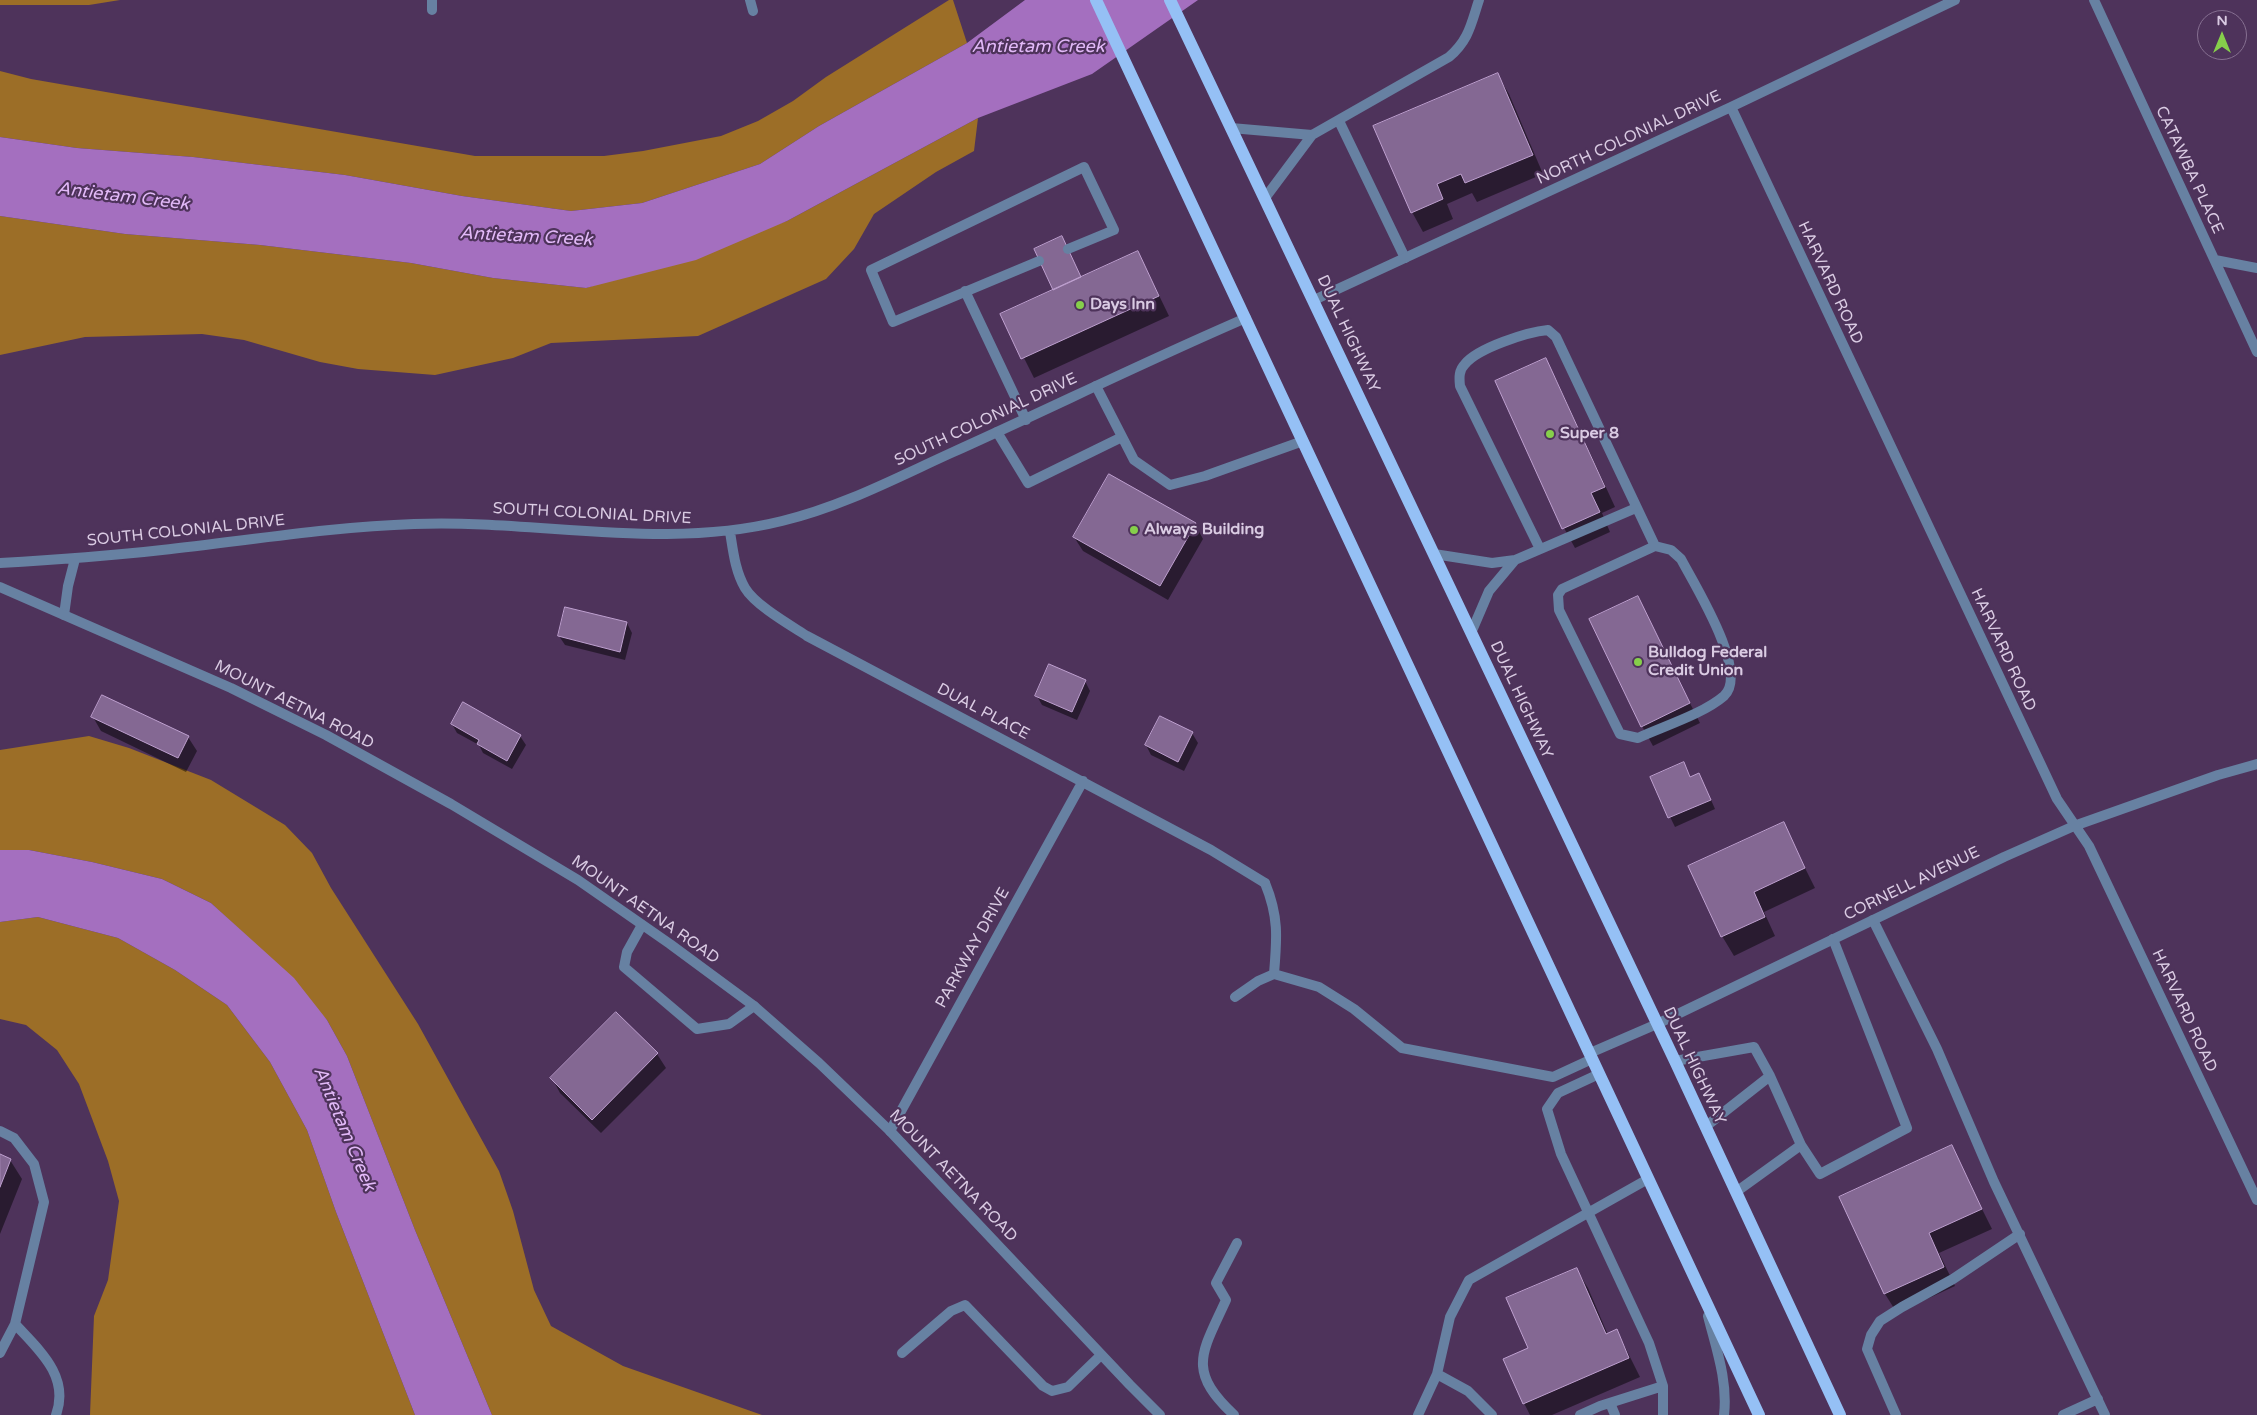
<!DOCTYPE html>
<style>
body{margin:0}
#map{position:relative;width:2257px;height:1415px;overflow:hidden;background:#4e335b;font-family:"Varela Round",sans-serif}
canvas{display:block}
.north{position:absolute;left:2197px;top:10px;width:50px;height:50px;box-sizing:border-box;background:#4e335b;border:1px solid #867091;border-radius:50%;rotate:0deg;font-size:14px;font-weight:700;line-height:20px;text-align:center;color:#dacbe3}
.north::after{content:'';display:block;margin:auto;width:18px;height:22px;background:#86cf4b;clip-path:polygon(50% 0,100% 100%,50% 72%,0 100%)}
</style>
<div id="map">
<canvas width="2257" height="1415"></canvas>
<div class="north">N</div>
</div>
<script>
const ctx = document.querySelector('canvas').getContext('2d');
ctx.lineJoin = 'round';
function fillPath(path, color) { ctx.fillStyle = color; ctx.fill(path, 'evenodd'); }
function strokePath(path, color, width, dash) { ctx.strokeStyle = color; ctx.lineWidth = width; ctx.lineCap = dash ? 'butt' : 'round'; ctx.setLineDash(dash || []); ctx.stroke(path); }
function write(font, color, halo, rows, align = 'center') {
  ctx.font = font + ' "Varela Round",sans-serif'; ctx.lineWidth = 4.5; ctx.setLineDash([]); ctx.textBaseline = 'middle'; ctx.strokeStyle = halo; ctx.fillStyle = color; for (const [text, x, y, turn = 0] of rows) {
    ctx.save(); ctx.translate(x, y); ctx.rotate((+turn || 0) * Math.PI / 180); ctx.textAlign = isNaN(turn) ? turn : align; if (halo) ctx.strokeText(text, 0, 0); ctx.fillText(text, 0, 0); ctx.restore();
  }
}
fillPath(new Path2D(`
 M0,0H120L89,5H0Z
 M949,0H953L967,43L819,126L760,164L642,203L571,211L462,196L345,175L193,157L77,148L0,137V71L31,79L475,156H604L643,151L721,136L758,121L793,101L826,77Z
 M978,118L974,151L936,172L874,214L854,249L826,279L698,336L551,343L513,358L435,375L358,369L320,362L244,340L202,334L85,337L0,355V216L125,234L260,245L411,263L493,278L586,288L787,221Z
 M89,736L129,748L211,780L285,825L312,853L331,888L418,1024L499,1171L513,1211L534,1290L551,1326L623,1366L762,1415H492L415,1230L347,1056L327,1020L251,940L211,903L162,879L92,862L29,850H0V750Z
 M38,917L118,938L175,970L227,1005L270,1062L307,1130L336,1212L415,1415H90L94,1316L108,1280L119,1201L108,1161L79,1084L57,1050L26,1025L0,1019V922Z`), '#9c6e27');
fillPath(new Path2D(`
 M1025,0H1198L1092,74L978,118L787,221L696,260L586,288L493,278L411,263L260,245L125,234L0,216V137L77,148L193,157L345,175L462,196L571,211L642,203L760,164L819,126L967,43Z
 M0,850H29L92,862L162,879L211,903L294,978L327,1020L347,1056L415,1230L492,1415H415L336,1212L307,1130L270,1062L227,1005L175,970L118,938L38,917L0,922Z`), '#a46fbf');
fillPath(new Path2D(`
 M1497,74L1509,94L1543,174L1477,202L1472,193L1447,204L1453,219L1423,232L1412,212Z
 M1064,242L1081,278L1138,252L1169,316L1034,378L1002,314L1055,290Z
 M1545,360L1556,379L1615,507L1602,513L1610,532L1575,548L1564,528Z
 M1195,524L1203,539L1168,600L1083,551L1074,537Z
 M1637,598L1700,723L1653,746L1642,726Z
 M627,623L632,633L625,660L565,645L559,636Z
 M1085,681L1090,691L1077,720L1042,705L1037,696Z
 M93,717L188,737L197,751L186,772L101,731Z
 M452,724L520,736L526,745L512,769L483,753L479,745L457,733Z
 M1192,733L1198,743L1184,771L1151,755L1146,745Z
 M1688,773L1691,778L1704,784L1715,809L1675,827L1651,778Z
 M1783,824L1815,888L1764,912L1775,936L1734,956L1722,936Z
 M616,1013L657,1054L666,1068L601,1133L560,1093L552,1078Z
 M1951,1147L1992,1229L1939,1253L1955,1286L1897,1313L1885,1294L1841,1198Z
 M0,1156L10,1160L22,1179L0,1234Z
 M1576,1269L1588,1288L1608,1335L1617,1331L1640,1377L1552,1415H1530L1524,1403L1530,1349Z`), '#0007');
const building = new Path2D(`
 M1498,73L1533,155L1465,183L1461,174L1437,184L1443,199L1411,213L1373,126Z
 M1062,236L1081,277L1053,290L1034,249Z
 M1138,251L1159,296L1021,359L1000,314Z
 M1546,358L1605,487L1591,493L1600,512L1562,529L1495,381Z
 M1109,474L1196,523L1160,586L1073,537Z
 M1638,596L1690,703L1641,727L1589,619Z
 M565,607L627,622L620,652L558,636Z
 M1049,664L1086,680L1072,712L1035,696Z
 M102,695L189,736L178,758L91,717Z
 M463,702L521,735L507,761L477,744L479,740L451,724Z
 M1160,716L1193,732L1178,762L1145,745Z
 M1684,762L1690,777L1699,773L1711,800L1668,818L1650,777Z
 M1784,822L1805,868L1754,892L1765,917L1721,937L1688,866Z
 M616,1012L658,1053L592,1120L550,1078Z
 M1952,1145L1982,1209L1929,1233L1944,1267L1884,1294L1839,1197Z
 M0,1154L11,1159L0,1187Z
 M1577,1268L1606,1334L1617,1329L1629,1358L1523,1404L1503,1359L1528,1348L1506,1298Z`);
fillPath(building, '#846893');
strokePath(building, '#bea0cf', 1);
strokePath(new Path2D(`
 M432,0V10
 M750,0L753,11
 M1339,121L1405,258
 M1231,128L1312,135
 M1265,198L1312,135L1449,57C1469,40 1471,24 1479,0
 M1039,261L893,322L871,270L1084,167L1114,230L1068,249
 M965,291L1026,420
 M1096,386L1134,460L1170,485L1205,476L1303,441
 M997,432L1028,483L1122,437
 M1655,546L1671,550L1681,559C1694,584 1750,673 1724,696C1703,714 1664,726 1638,738L1620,734L1559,610L1558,595L1562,589Z
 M1540,549L1460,386C1459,377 1459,370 1465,364C1478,348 1527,332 1548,330L1556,337L1655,546
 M1434,554L1492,563L1515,560L1636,508
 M1471,633L1489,591L1515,560
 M1265,883C1279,917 1277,938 1274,974
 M1873,920L1937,1049L1994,1182L2105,1415
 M642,925L627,952L624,967L697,1029L729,1024L754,1006
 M1235,997L1258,981L1274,974L1319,987L1354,1009L1402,1048L1553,1077L1592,1059
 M1675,1061L1754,1047L1770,1076L1801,1145L1820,1174L1907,1128L1833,939
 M1599,1074L1558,1093L1547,1109L1561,1154L1649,1343L1663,1386V1415
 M1705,1127L1770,1076
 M0,1131L14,1138L34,1164L44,1202L15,1324L0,1353
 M1736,1192L1801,1145
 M1708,1316C1716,1348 1728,1381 1724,1415
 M15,1324C39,1350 70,1376 56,1415
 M902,1353L951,1311L965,1305L1043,1386L1052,1391L1068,1387L1101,1355
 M1437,1374L1468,1391L1492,1415
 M1610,1403L1615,1415
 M1234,1415C1186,1370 1202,1353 1226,1300L1216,1283L1237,1243
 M1418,1415L1437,1374L1450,1317L1469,1280L1648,1179
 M1580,1415L1600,1406L1663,1386
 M1896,1415L1867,1349L1871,1335L1880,1321L1902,1307L1953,1279L2020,1234
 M2063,1415L2098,1399`), '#6781a2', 10);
strokePath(new Path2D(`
 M2094,0L2257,352
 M1731,107L2057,799L2089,846L2257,1200
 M2215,260L2257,268
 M1314,300L1731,107L1955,0
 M730,532C733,550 735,571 745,588C755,605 790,625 807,636L1211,850L1265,883
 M0,563C54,560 108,556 162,550C246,541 329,527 414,524C536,519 661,551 782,521C841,507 896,478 951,453C1049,409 1146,361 1246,318
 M64,615L68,586L75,559
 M1590,1053L1657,1024L2004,857L2074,826L2218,775L2257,764
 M890,1131L1083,781`), '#6781a2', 10);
strokePath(new Path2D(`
 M0,587L231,688L326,735L451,804L578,880L670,944L754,1006L819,1063L890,1131L1130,1385L1160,1415`), '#6781a2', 10);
strokePath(new Path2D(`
 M1096,0L1759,1415
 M1170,0L1675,1061L1840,1415`), '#95c0f5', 12);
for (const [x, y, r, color] of [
 [1080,305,5,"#86cf4b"],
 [1550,434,5,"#86cf4b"],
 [1134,530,5,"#86cf4b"],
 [1638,662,5,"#86cf4b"]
]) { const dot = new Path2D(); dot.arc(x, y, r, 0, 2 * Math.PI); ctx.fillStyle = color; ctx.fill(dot); strokePath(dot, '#4e335b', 2); }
write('16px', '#dacbe3', '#4e335b', [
 ["NORTH COLONIAL DRIVE",1629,138,-25],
 ["CATAWBA PLACE",2189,170,65],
 ["HARVARD ROAD",1830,283,65],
 ["DUAL HIGHWAY",1348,334,65],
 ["SOUTH COLONIAL DRIVE",986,420,-25],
 ["SOUTH COLONIAL DRIVE",592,514,3],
 ["SOUTH COLONIAL DRIVE",186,531,-6],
 ["HARVARD ROAD",2003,650,65],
 ["DUAL HIGHWAY",1521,700,65],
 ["MOUNT AETNA ROAD",294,705,27],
 ["DUAL PLACE",983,712,28],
 ["CORNELL AVENUE",1912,884,-26],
 ["MOUNT AETNA ROAD",645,910,35],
 ["PARKWAY DRIVE",973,948,-61],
 ["HARVARD ROAD",2184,1011,65],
 ["DUAL HIGHWAY",1694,1066,65],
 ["MOUNT AETNA ROAD",953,1176,46]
]);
write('bold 16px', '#dacbe3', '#4e335b', [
 ["Days Inn",1090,305],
 ["Super 8",1560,434],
 ["Always Building",1144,530],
 ["Bulldog Federal",1648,653],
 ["Credit Union",1648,671]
], 'left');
write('italic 18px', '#e2b9f8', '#4e335b', [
 ["Antietam Creek",1038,47],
 ["Antietam Creek",123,197,7],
 ["Antietam Creek",526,237,3],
 ["Antietam Creek",344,1129,67]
]);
</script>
